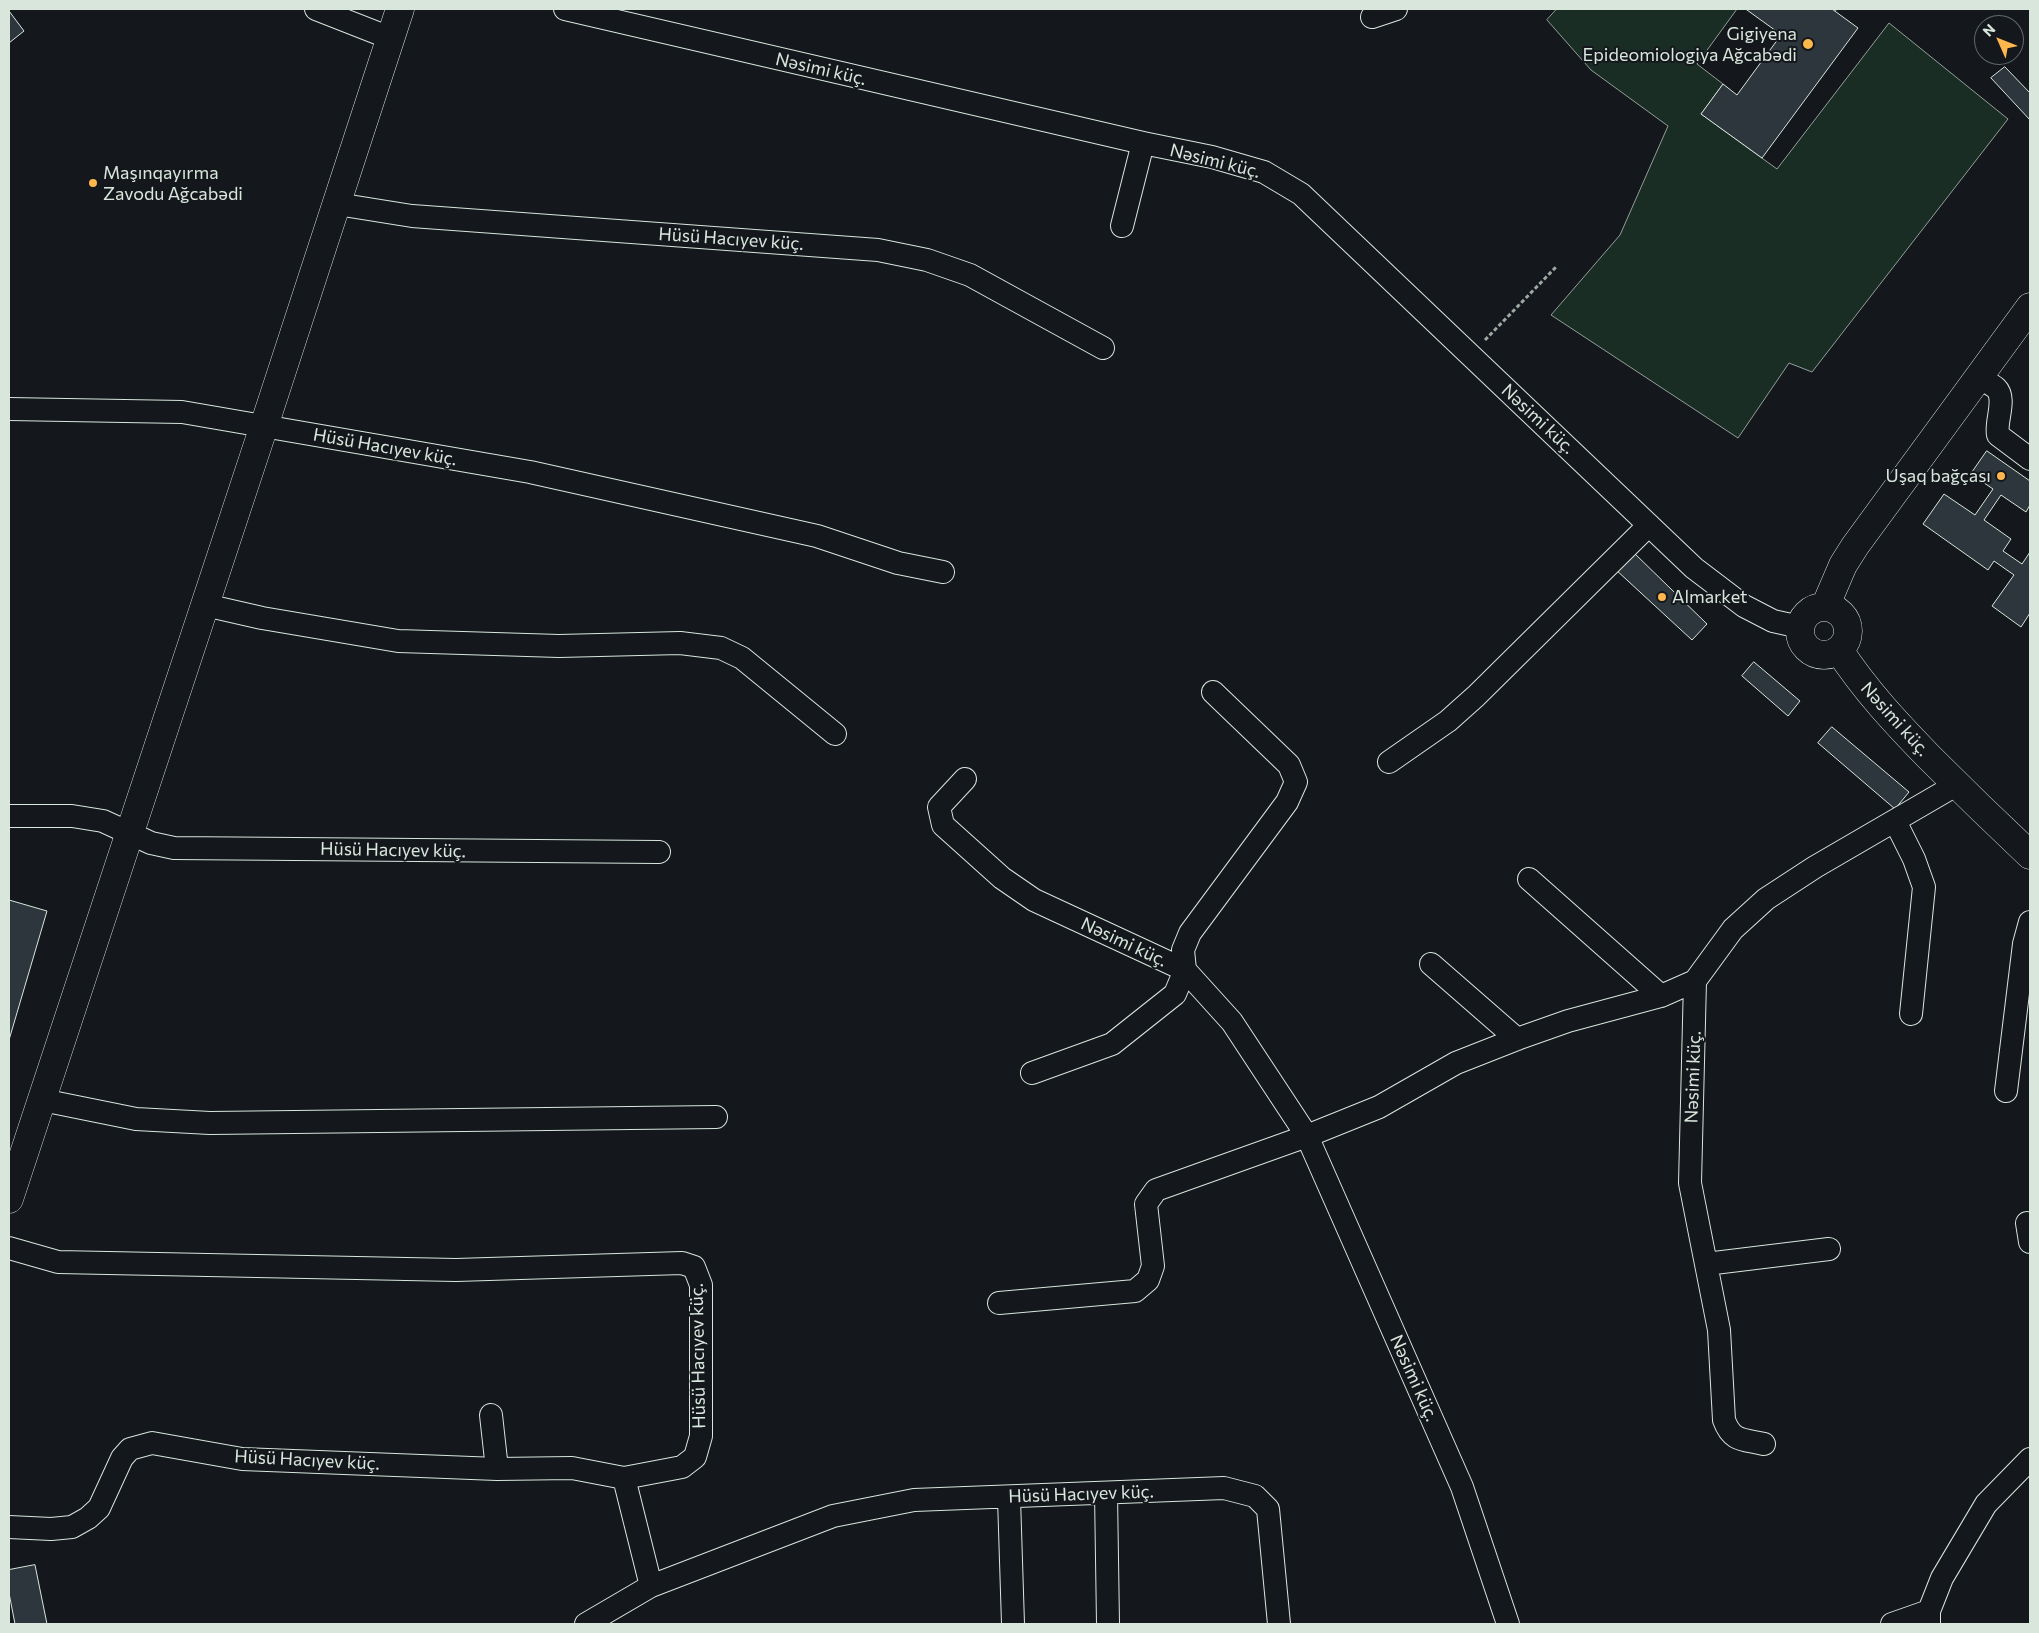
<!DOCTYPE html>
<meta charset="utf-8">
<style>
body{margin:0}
#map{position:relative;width:2039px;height:1633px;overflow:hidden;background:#14181c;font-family:Commissioner,sans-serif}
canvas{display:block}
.frame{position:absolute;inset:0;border:10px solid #d8e6dc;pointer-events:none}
.north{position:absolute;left:1974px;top:15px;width:50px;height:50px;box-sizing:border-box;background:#14181c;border:1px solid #626a69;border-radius:50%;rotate:314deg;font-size:14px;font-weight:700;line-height:20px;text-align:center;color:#d8e6dc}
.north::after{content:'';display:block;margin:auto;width:18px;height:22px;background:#ffb74d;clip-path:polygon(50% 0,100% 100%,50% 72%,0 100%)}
</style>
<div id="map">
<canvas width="2039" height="1633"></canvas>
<div class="frame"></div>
<div class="north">N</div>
</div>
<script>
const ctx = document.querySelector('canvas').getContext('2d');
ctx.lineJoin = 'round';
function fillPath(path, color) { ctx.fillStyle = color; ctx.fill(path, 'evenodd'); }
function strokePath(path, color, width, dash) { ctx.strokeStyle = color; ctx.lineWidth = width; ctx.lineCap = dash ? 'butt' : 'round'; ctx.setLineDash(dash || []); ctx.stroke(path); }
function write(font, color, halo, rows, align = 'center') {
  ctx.font = font + ' Commissioner,sans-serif'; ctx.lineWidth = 4; ctx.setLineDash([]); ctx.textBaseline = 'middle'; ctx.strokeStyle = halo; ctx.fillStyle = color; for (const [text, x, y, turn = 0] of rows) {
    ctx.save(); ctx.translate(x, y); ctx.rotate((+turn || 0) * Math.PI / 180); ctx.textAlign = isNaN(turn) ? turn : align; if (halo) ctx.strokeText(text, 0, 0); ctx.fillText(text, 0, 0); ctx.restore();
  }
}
const green = new Path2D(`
 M1557,9H1737L1697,64L1723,84L1701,114L1777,169L1889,23L2008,119L1812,372L1789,363L1738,438L1551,315L1620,235L1668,126L1591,70L1547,20Z`);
fillPath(green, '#1a2d24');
strokePath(green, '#939e99', 1);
const building = new Path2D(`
 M1746,9H1832L1858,28L1762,158L1701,114L1723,84L1737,95L1781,35Z
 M9,11L24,31L9,43Z
 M2005,67L2030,93V120L1991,78Z
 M1987,451L2030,481V505L2026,512L2001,495L1984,520L2011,539L2003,551L2022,564L2030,552V613L2021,627L1992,606L2014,575L1994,561L1988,570L1923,524L1944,494L1975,515L1993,489L1971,474Z
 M1632,551L1707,624L1692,640L1615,569Z
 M1754,662L1800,701L1788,716L1742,676Z
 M1832,727L1909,792L1895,809L1818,743Z
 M9,900L47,911L9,1040Z
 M35,1565L47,1624H15L9,1593V1570Z`);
fillPath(building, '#2c363c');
strokePath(building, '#d8e6dc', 1);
const minor = new Path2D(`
 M316,9L390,38
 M565,9L1143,143L1212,157L1264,172L1301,194L1694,568L1744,606L1773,621L1800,627
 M1372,17L1396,9
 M337,204L412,216L878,250L927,260L970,275L1103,348
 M1122,226L1143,143
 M1979,378C1984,381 1991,384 1996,388C2007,399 1995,421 1998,435L2030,459
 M9,409L182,412L530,472L817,536L898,563L943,572
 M205,605L262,618L398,641L559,646L680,643L721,648L742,658L835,734
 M1389,762L1448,721L1476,696L1649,525
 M965,779L939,807L943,825L1002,878L1034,900L1185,970L1232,1022L1307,1136L1462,1487L1508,1624
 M9,816H72L103,821L151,843L174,848L659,852
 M1895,821L1914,859L1924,887L1911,1014
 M1529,879L1661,996
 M1431,964L1517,1039
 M1695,981L1690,1183L1719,1330L1724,1420C1732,1442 1743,1439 1764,1444
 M1032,1073L1112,1044L1175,994L1185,970L1183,950L1190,933L1287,802L1296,782L1289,765L1213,692
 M2006,1091L2024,944L2030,922
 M42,1100L136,1119L210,1123L716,1117
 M2027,1223L2030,1242
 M9,1248L58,1262L456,1270L682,1263L694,1267L701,1285V1436L695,1457L682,1467L624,1478L572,1468L497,1469L242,1459L152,1443L130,1449L122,1458L99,1508L88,1518L72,1527L51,1529L9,1527
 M1706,1264L1829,1249
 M999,1303L1135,1291L1148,1280L1153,1266L1146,1204L1156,1190L1307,1136L1379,1107L1456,1063L1517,1039L1568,1021L1661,996L1695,981L1733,929L1766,899L1815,867L1956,785
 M491,1415L497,1469
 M624,1478L651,1586
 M1106,1493L1108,1624
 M1009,1498L1013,1624
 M586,1624L651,1586L833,1516L914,1500L1224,1488L1255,1496L1268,1509L1279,1624
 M1892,1624L1929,1611
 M1929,1624V1611L1942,1578L1986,1504L2030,1459`);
const major = new Path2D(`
 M1825,607L1843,565L1855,546L2030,307
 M1800 631a24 24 0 1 1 48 0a24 24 0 1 1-48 0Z
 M1839,650C1865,690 1896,723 1929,757C1962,790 1996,823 2030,855
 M9,1199L264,426L400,9`);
strokePath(minor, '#d8e6dc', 24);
strokePath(major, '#d8e6dc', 29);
strokePath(new Path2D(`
 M1834,10L1836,9
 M1485,340L1556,267`), '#9da8a2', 3, [4, 2.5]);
strokePath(minor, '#14181c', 22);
strokePath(major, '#14181c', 28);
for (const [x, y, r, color] of [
 [1808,44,6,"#ffb74d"],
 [93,183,5,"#ffb74d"],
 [2001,476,5,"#ffb74d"],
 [1662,597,5,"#ffb74d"]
]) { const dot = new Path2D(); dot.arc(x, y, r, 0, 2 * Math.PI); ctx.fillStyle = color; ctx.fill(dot); strokePath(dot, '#14181c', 2); }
write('18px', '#d8e6dc', '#14181c', [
 ["Gigiyena",1797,34],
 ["Epideomiologiya Ağcabədi",1797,55],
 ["Maşınqayırma",103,173,"left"],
 ["Zavodu Ağcabədi",103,194,"left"],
 ["Uşaq bağçası",1991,476],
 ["Almarket",1672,597,"left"]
], 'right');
write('18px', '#d8e6dc', '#14181c', [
 ["Nəsimi küç.",821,69,13],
 ["Nəsimi küç.",1215,161,14],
 ["Hüsü Hacıyev küç.",731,239,4],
 ["Nəsimi küç.",1538,419,43],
 ["Hüsü Hacıyev küç.",385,447,10],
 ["Nəsimi küç.",1895,719,48],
 ["Hüsü Hacıyev küç.",393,850,1],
 ["Nəsimi küç.",1124,942,25],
 ["Nəsimi küç.",1693,1077,-88],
 ["Hüsü Hacıyev küç.",698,1356,-91],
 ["Nəsimi küç.",1414,1378,66],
 ["Hüsü Hacıyev küç.",307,1460,3],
 ["Hüsü Hacıyev küç.",1081,1494,-2]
]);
</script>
